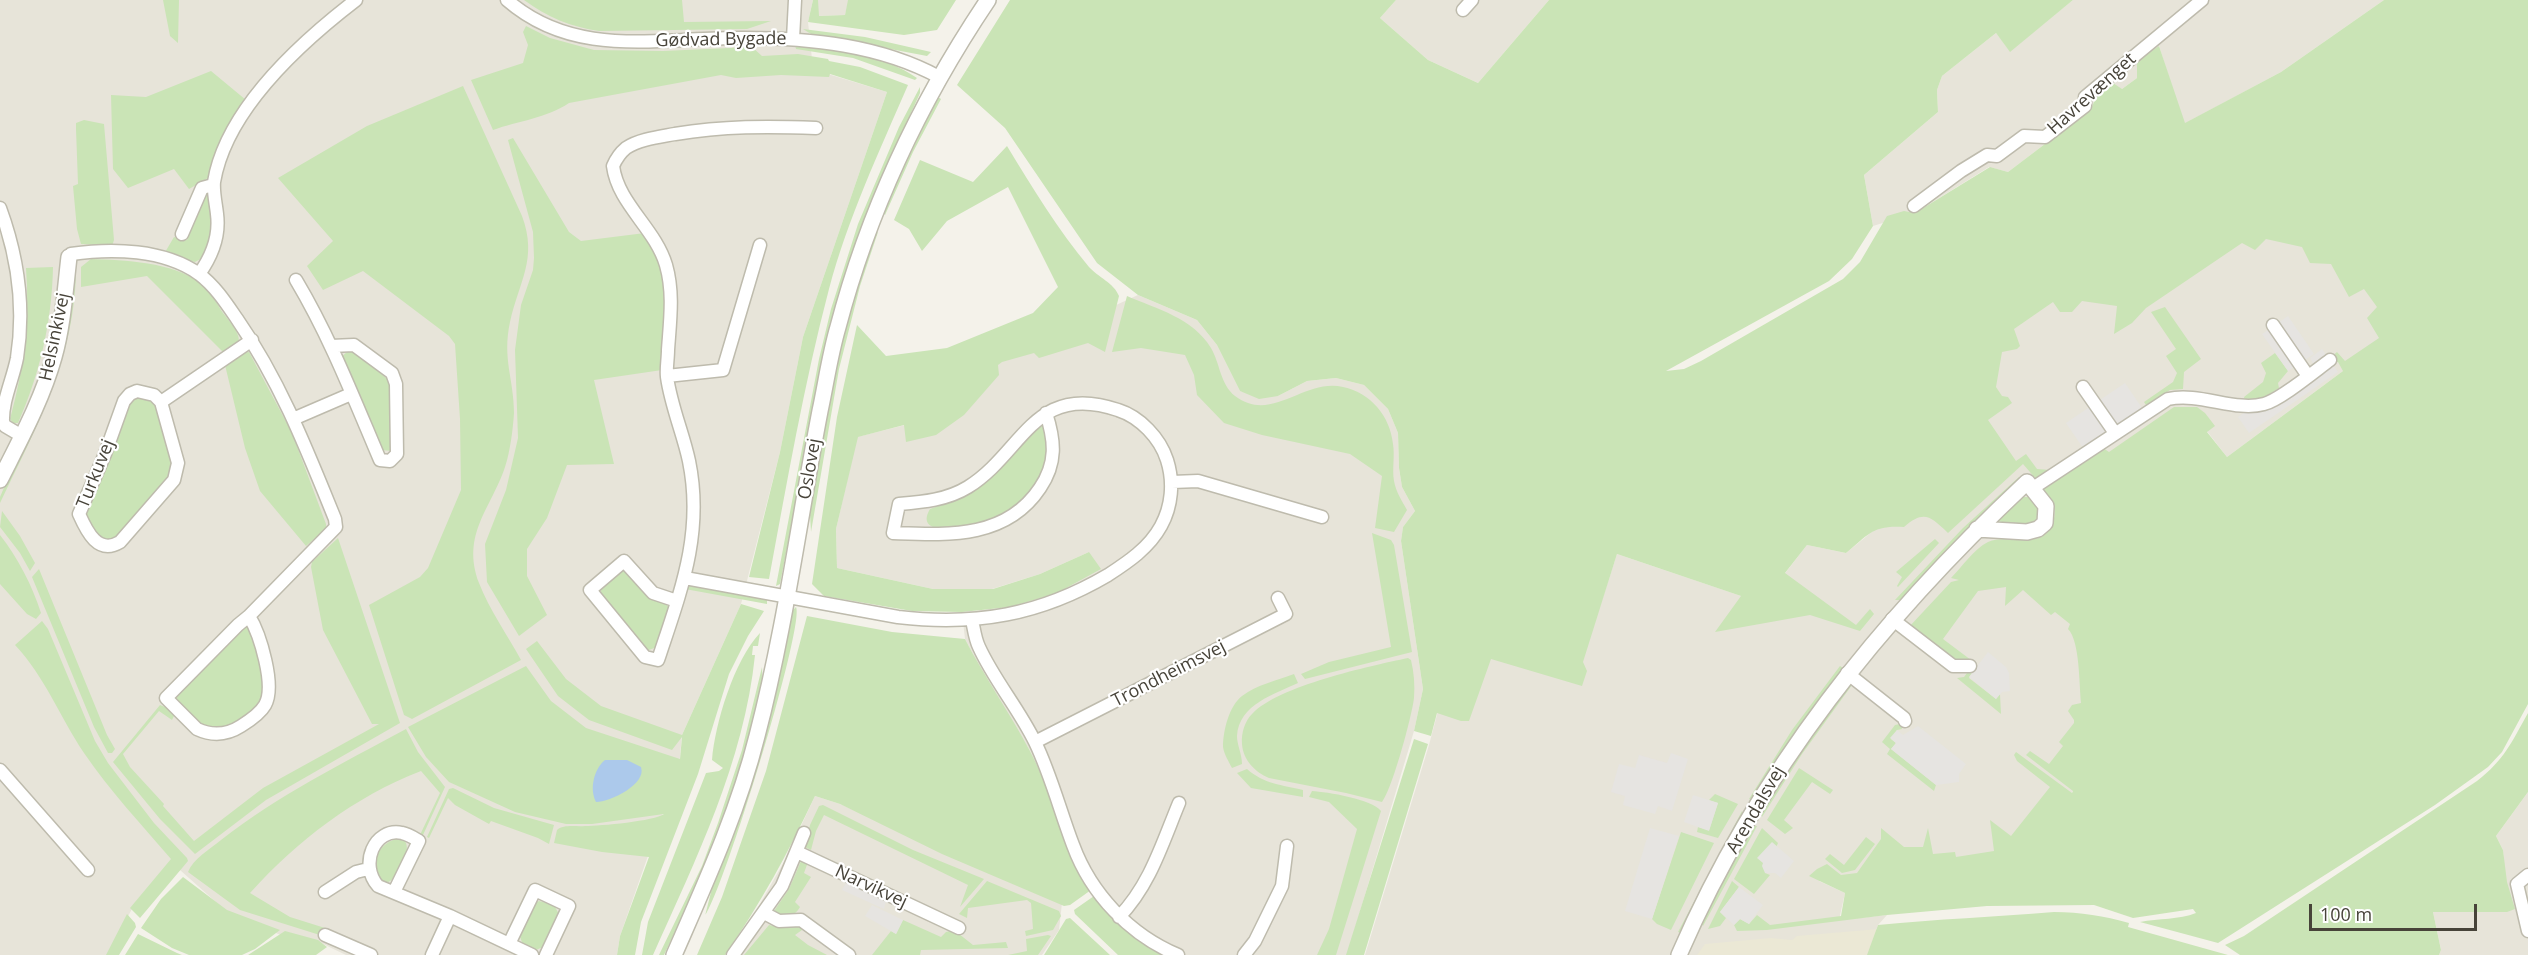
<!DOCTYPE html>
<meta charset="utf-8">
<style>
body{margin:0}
#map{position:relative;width:2528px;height:955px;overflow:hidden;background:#f4f2ea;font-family:"Open Sans",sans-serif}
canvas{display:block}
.scale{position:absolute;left:2309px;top:904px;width:168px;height:27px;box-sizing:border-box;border:3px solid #474339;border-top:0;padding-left:8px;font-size:18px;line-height:21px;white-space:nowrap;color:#474339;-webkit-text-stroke:4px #fff;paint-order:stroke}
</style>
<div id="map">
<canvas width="2528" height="955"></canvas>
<div class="scale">100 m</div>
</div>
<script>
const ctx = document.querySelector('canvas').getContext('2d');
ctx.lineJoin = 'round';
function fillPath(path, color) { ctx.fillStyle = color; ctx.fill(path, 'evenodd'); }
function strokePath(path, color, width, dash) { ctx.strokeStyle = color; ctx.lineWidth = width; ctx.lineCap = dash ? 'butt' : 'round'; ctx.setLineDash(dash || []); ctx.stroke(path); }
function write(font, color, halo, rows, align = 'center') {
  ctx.font = font + ' "Open Sans",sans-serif'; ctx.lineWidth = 4.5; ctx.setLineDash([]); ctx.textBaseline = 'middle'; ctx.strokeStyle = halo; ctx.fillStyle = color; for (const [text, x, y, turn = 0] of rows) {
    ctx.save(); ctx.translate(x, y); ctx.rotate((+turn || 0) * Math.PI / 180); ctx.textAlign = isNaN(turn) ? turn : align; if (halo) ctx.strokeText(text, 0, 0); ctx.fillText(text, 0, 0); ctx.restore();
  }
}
fillPath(new Path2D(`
 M0,0H813L808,22L812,59L828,74L887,92L803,337L780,452L741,604L682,735L679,767L620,936L617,955H346L321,943L285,937L226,911L171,862L135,903L108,955H0Z
 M818,0H883H849L845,15L818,16Z
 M1396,0H1549L1478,83L1428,60L1380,18Z
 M2073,0H2384L2281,72L2184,124L2159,46L2137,78L2122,89L2096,97L2091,109L2008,172L1989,167L1915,213L1873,226L1864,175L1938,112L1937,90L1942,76L1996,33L2010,51Z
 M2224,161L2372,281L2385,345L2343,371L2227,457L2196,417L2115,603L2076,787L2033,844L1998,870L1819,881L1845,893L1839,920L1887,915L1878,925L1867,955H1365L1429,745L1443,692L1464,641L1602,600L1617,554L1762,603L1807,545L1846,553L1884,522L1906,362Z
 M1138,295L1197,320L1217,345L1240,391L1278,396L1307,381L1336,378L1364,385L1388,409L1398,433L1399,468L1402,487L1415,511L1403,527L1401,541L1423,689L1414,731L1347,955H1158L1100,908L1077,870L1030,751L985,678L965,639L962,612L1010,607L1089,552L1040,574L992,589H933L837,568L836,529L857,437L905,425L967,373Z
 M2528,792V955H2439L2441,950L2433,912L2507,911L2503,850L2496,836Z
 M815,796L840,804L1062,903L1059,930L1042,955H725L757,909L785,860Z`), '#e7e4d9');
fillPath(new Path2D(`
 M1879,929L1881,955H1697L1705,944L1771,938L1792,940L1797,936Z`), '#ebe8d5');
fillPath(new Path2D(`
 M163,0H179L178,43L170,36Z
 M524,0H682L684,22L771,21L747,29L599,31C571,27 547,17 524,0Z
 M813,0H818L819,16L845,15L848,0H956L937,30L904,35L808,22Z
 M1010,0H1396L1380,18L1428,60L1478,83L1549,0H2073L2010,52L1996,33L1942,76L1937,90L1938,112L1864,175L1873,226L1852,259L1829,281L1666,371L1684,369L1701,361L1843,279L1860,262L1887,216L1904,211L1915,213L1990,167L2008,172L2091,109L2096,97L2113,83L2122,89L2137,78V61L2159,46L2185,123L2281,72L2384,0H2528V704L2502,752L2488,767L2435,805L2218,943L2140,922C2159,918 2179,920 2196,913L2193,909L2133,918L2094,905L1987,906L1887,915L1767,930L1737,931L1734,925L1740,919L1749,924L1757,915L1770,925L1841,916L1845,893L1809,876L1817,869L1827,864L1841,875L1857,873L1881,839V828L1904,847H1923L1928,828L1933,854L1955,852L1956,857L1994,851L1990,820L2011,836L2050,787L2017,761L2014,755L2016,752L2072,793L2073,791L2026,755L2030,751L2049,764L2063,746L2059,742L2074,723V720L2068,711L2072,705L2081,703C2079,684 2080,641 2068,629L2070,624L2055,612L2051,615L2023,590L2005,606L2006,587L1978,591L1943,639L1971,660L1956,661L1909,627L1951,582L1959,580L1951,578C1962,567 1974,549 1988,542C2009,532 2040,552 2052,525C2059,509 2051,500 2042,487L2103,448L2109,452L2174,407H2197L2205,413L2215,426L2207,432L2227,457L2343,371L2338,362L2333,364L2329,359L2337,352L2345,361L2379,338L2367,318L2377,307L2364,289L2349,297L2331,264L2310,263L2302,247L2266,239L2255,250L2242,243L2146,308L2132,323L2114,334L2117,306L2082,301L2072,312H2060L2053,302L2014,329L2020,346L2017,349L2002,352L1996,387L2002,396L2008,397L2012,403L1988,420L2016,461L2026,454L2037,469L2050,470L2036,479L2023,464L1948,533C1930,516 1924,510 1904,527C1873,525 1869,534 1846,553L1807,545L1785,573L1856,625L1870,609L1874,614L1860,631L1810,615L1715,632L1741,596L1617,554L1583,662L1587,671L1582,686L1491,659L1469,721H1461L1437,713L1431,736L1414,731L1423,689L1401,541L1403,527L1415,511L1402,487L1399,468L1398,433L1388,409L1364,385L1336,378L1307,381L1278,396L1259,399L1240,391L1217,345L1197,320L1138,295L1097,263L1005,128L957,85Z
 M526,26L550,38L594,50L663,51L752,47L762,56L798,54L828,59L829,61L860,67L908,85C879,152 848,218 829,289C804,384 787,482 769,579L749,577L780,452L803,337L887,92L830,74L829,77L781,75L736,78L721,75L569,103C547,118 518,121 493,130L471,80L523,63L528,45L523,32Z
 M803,29L865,37L931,52L927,56L811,34Z
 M795,45C837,49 882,54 917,78L915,80L853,58L796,49Z
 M211,71L246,100L216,149L208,178L189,189L174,169L128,188L113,169L111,95L146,97Z
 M463,86L522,216C538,259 519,281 510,322C502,359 514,379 514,413C513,429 510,452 505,467C491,509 461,534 479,583C489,609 508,636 521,660L412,719L404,715L369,605L420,577L428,568L461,490L460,419L455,344L449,336L363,271L323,290L307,266L333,241L278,178L367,126Z
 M920,87V93L877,189L836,307L826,347L780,584L776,586L819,359L831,309L858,224L899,127Z
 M938,97L941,99L913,152L885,215L882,211Z
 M84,120L104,124L114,240L112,246L81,244L77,229L73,186L78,184L76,129V123Z
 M513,138L569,232L581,241L645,233C653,247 661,261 665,276C672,305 664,340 662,370L594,380L614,464L567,465L547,518L527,549V576L547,615L519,636L487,582L485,544L506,490L518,438L515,350L521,305L533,270L534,258L533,232L508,140Z
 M1007,146C1032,187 1058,230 1089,267C1098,277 1114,283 1119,296L1105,352L1088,343L1039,358L1034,353L1002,362L998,365L999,375L964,415L936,435L906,442L904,425L858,437L836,529L837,568L933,589H993L1040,574L1089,552L1101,569L1057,593L1010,607L962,612L912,611L824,596L812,584L837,417L857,325L886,356L947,348L1033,313L1058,287L1008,187L947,221L922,251L909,229L894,220L920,160L973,182Z
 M206,193L210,196L214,223L206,256L195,262L164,254L174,237L187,240Z
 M878,232L860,286L839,369L811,532L810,515L814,483L842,335L874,235Z
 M91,259C124,260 173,262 200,283C210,291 216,302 223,313C229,321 239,331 239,341L224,353L147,276L81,287V267Z
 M53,267C52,321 40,374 18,423H13L10,419C24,368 30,320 26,268Z
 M76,270C75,358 37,426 0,503V497L9,476Z
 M1127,296C1157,309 1193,318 1211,348C1220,363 1220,384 1235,396C1272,424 1304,378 1343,387C1371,393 1390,416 1393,444C1395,456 1392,469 1394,481C1396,492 1402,501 1407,510L1394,532L1375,528L1382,476L1350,454L1262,435L1224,423L1197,395L1194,375L1185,355L1141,348L1112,352Z
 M2165,307L2201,359L2184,372L2183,389L2170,390L2146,405L2144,402L2173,382L2177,373L2166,356L2176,349L2151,312Z
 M249,352L292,433L326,524V529L306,546L260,491L245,448L225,365L242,353Z
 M347,352H355L392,383V451L381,450L340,358Z
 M2275,353L2288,371L2278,383L2279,388L2260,400L2245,401L2244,397L2263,382L2266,373L2261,363Z
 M136,397L153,399L157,403L174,460L170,481L116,540L104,542L89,525L86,512L129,403Z
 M1042,422L1046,424C1046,435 1050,450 1047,461C1043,483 1025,505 1006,516C993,524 909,544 930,509L946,503Z
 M2019,477L2022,479L1963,533L1900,600H1895L1963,528Z
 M2022,497H2029L2039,509L2037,519L2026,526L1996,521Z
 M2,511L20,536L35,563L30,571L20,553L0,527Z
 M1372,533L1391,540L1394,545L1412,652L1305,679L1301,674L1329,662L1391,647Z
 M0,535C18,558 32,585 41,613L36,619L27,614L0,584Z
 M338,538L400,723L266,800L195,854L160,819L113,762L160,705L170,709L175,714L172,720L159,711L123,754L130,767L164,804L163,806L194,841L263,788L379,724H372L323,630L311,567L312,562Z
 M1935,539L1939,543L1898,587L1897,586L1902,577L1896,572Z
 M39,569L107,735L115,749L112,753H108L94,727L32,577Z
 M621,571H626L670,608L657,647L646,651L601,596V587Z
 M691,586L767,599V604L685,589Z
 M741,604L764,611L748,636L729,674L698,774L641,922L635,955H617L620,936L649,857L602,852L554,843L557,830C564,824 576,827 585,826C600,826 655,821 664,814L592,824H566L515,812L449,782L426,757L408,727L526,666L551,701L586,728L680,759L682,737L672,750L589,720L558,696L526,649L537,641L566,679L601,706L682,735Z
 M796,607C805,626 724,890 705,916L713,884L765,731L793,610Z
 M807,616L892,632L965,639C985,678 1010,713 1030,751C1053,796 1065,846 1091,890L1070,905L1064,906L942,854L840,804L815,796C788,853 761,903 725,955H697L722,897L766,771Z
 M42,621L48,629L95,741L108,763L154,823L187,858L188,861L140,918L130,908L171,859C141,824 110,791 84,753C60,717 45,677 15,645Z
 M245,626L251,629C255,643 268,678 265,692C260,717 223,738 199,725C191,720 183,709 176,702L177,693Z
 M760,633L758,646H753L752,655H755C744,762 696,859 653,955H642L648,922L706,773L719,771L723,768L712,760C715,724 734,660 760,633Z
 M1408,658L1411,660C1414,673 1415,685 1414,698C1412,716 1392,790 1382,802L1346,793L1269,778C1255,772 1243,760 1242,744C1241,733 1245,721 1252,714C1278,686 1370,666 1408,658Z
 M1840,666L1843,668L1778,758L1752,800L1749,799L1792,730Z
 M762,667C764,687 757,706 753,725C733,807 700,880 664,955H659L702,866L718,823L742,750Z
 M1970,669L1973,671L1969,678L1996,699L2000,694L2001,714L1957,678L1964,677Z
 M1294,674L1298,683C1275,694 1239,704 1237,736C1237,745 1242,754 1242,764L1232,768C1229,762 1224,754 1223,747C1223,731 1229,706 1242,696C1256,685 1278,680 1294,674Z
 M1849,685H1852L1802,754L1762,817C1759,800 1834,703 1849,685Z
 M2528,713V792L2496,836L2503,850L2507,882L2515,909L2507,912H2433L2441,950L2439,955H2240L2225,945L2244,936L2477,781C2505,759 2511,743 2528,713Z
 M1900,724L1902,729L1897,730L1891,739L1896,743L1891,749L1936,785L1934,791L1887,754L1890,749L1882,742L1895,725Z
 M406,729L418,752L445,787L423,835L419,837L440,793L421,771C354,797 298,840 250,893L290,917L325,928L323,936L240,910L188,872C193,859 210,849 221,840C279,795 341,764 406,729Z
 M1414,739L1428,744L1364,955H1346Z
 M1799,768L1833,790L1830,794L1812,782L1784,820L1793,828L1785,834L1767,820Z
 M1247,769C1264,784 1282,785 1303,790V797L1251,788L1237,773Z
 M453,788L494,808L554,825L549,844L538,838L491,821L489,824L455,805L448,798L429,838L427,837L449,789Z
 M1312,791C1327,792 1372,799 1381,811L1336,955H1317L1329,929L1357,829L1329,802L1309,797Z
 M1715,794L1738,804L1718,838L1697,832L1698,827L1709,830L1718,803L1709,800Z
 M823,805L913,850L984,879L960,907L968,885L824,815L816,831L811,850L805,847L810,825L819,806Z
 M1742,811L1743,815L1681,933L1678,932Z
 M1753,826H1757L1703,926L1701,922Z
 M1762,828L1778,843L1765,873L1770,875L1754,894L1734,879Z
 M1681,832L1714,843L1671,930L1657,924L1652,919Z
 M1866,837L1875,844L1855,870L1842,873L1825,859L1830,854L1844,865Z
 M396,839L405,841C412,852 398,878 387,883L381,881C371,864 376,845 396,839Z
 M804,860L808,862L804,873L811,877L795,902L800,907C793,919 784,917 772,914L789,889L801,861Z
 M183,877L227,910L280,930L255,949L242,955H189L172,948L141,928L161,899Z
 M987,881L1059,911L1061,916L1053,930L1026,936L1025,931L1033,929L1031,903L1027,900L968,908L967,918L959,914Z
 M1732,881L1739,887L1720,912L1726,918L1720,926L1708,929Z
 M1094,896L1166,955H1118L1075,914L1074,910Z
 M539,901L554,905L560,916L545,946L536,950L523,945L519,934L534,904Z
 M2054,912C2081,912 2104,916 2129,923L2128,927L2228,955H1867L1878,925C1937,919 1995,917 2054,912Z
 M127,914L135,923L136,927L119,955H106Z
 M1070,918L1110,955H1044L1066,919Z
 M903,920L941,937L946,932L954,930L973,945L1006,942L1008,948L921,950L920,955H872L891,931L896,934Z
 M793,924H797L802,930L795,935L808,945L827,955H744L769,925L783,928Z
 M285,931L318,940L327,947L316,955H248Z
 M138,934L177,953L182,955H125Z
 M1048,935L1051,936L1038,955H1008L1027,951L1026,939Z`), '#cae4b6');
fillPath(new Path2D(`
 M2288,316L2314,354L2288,371L2262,334Z
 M2322,349L2338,372L2249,433L2238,417L2314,365L2310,358Z
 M2125,383L2142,408L2083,448L2066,423Z
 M1988,652L2006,667L2009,673L2010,691L2002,692L1996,699L1969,677Z
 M1918,726L1966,764L1959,774V782L1936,785L1891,749L1896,743L1890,738L1897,730L1903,735Z
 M1671,753L1688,759L1672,811L1658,806L1655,814L1623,805L1625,796L1611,792L1619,764L1635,768L1639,755L1667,763Z
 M1693,795L1718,803L1709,831L1684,822Z
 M1650,828L1679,836L1652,919L1625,911Z
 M1772,842L1794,861L1781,878L1775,873H1765L1762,866L1763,863L1757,858Z
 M846,883L886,901L884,909L842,890Z
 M1739,887L1763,905L1749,924L1740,919L1734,925L1720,912Z
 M872,905L903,920L896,934L865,916Z`), '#e6e4e1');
fillPath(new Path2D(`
 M605,760H627L641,767C647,784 610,802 596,802C589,789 594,769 605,760Z`), '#acc9eb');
const minor = new Path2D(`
 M507,0C576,60 661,37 744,38C810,38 880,45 939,77
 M1463,10L1472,0
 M793,39L795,0
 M1914,206L1961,171L1987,155L1997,156L2024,136L2045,137L2085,106V97L2202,0
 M0,208C18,257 25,307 17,358C13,379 2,401 3,422L5,426L22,436
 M182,234L202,188L213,185
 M69,257L71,254C112,248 164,249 199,274C215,286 226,303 237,319C280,381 307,450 335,519L336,527L249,616C260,634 276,686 265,705C260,714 249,721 241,726C227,735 212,736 197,729L166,698L238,625L249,616
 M199,274C212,256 220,237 217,214C216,204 213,192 214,182C226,110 300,43 356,0
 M296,280C330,337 354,399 380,460L390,461L397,454L396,384L392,373L354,345L331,346
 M2273,325L2308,376
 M667,376L723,370L760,245
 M2083,387L2115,433
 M137,391L154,395L161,402L178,463L174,480L120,542C98,555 87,532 79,514L105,454L124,401L130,394Z
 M161,402L252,340
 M293,419L351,394
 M1172,482L1198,481L1322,517
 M2033,488L2168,399C2200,392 2235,412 2264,404C2280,400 2315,371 2330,360
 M685,578L898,617C976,626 1040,615 1108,575C1128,562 1149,548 1161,526C1172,506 1174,482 1167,460C1160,438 1140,417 1118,410C1034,381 1023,453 968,487C947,500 923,502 899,504L893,533C948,535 1006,539 1040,488C1057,463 1055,441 1046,413
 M677,601L653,593L624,561L590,590L645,657L658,660C680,593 704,534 689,461C683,433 671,406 667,377C666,369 668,359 668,350C670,321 674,293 666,265C655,228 618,204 613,166C616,159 620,153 626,148C640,139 659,137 675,134C724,126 767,126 816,128
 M1892,619L1953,666H1970
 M972,620C974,629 975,639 979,647C994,680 1019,709 1035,742C1051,775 1060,811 1073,845C1091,894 1130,935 1178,955
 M1847,673L1904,718L1905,721
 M1035,742L1286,614L1278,598
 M0,770L88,870
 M797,852L959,928
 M2528,875L2517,884L2528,931
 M325,892L356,872L368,869
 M394,892L419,841C414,838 408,834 402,833C374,827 359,865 378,886L450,916
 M764,913L779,921L801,920L849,955
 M1119,917C1150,885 1162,844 1179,803
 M325,935L371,955
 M509,944L535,890L569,906L546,955
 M432,955L450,916L532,955
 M733,955L782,886L804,833
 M1244,955L1255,941L1282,886L1287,846`);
const tertiary = new Path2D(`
 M0,480C20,440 42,400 54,357C63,325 65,291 69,257
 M674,955C705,884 738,812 757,736C785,629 799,520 820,411C826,383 830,354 838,327C869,209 920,101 988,0
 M1679,955C1759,770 1881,619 2027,482L2046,506L2045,523L2038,529L2027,532L1977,529`);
strokePath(minor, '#bebbad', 15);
strokePath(tertiary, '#bebbad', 18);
strokePath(minor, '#fff', 12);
strokePath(tertiary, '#fff', 15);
write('18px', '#474339', '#fff', [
 ["Gødvad Bygade",721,40,-1],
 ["Havrevænget",2092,94,-42],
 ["Helsinkivej",55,337,-78],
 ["Oslovej",810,469,-80],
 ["Turkuvej",96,474,-68],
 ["Trondheimsvej",1169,674,-27],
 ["Arendalsvej",1756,810,-60],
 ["Narvikvej",871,887,25]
]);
</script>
